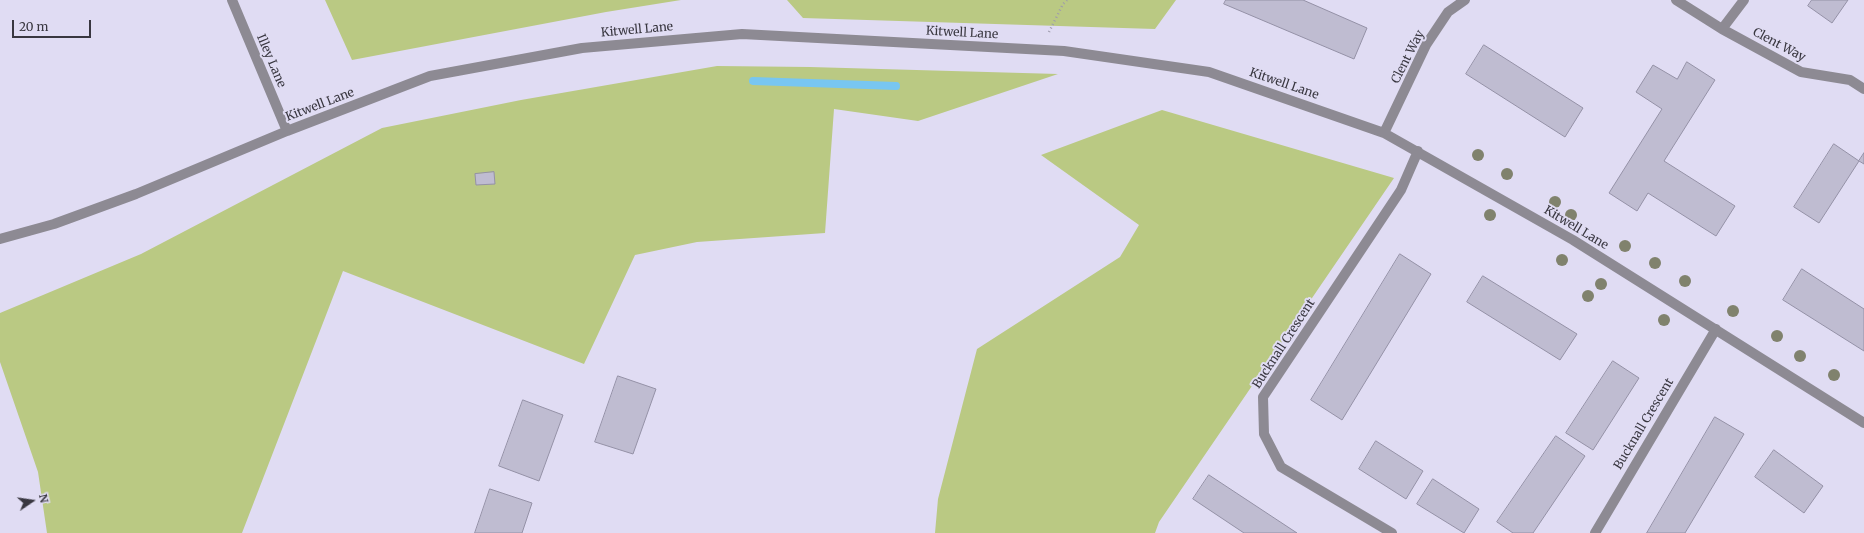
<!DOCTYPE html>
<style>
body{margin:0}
#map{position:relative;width:1864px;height:533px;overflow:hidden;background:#e0dcf3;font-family:Merriweather,serif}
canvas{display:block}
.north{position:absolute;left:12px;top:481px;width:40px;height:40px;-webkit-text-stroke:3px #e0dcf3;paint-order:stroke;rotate:77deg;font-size:11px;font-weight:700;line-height:16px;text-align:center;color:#393740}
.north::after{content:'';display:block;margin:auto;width:14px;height:18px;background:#393740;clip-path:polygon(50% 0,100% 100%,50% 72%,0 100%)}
.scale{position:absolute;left:12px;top:20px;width:79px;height:18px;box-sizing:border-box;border:2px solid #393740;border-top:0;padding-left:5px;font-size:12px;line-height:14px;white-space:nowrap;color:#393740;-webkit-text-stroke:3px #e0dcf3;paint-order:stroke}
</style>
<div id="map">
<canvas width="1864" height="533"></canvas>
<div class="north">N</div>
<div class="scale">20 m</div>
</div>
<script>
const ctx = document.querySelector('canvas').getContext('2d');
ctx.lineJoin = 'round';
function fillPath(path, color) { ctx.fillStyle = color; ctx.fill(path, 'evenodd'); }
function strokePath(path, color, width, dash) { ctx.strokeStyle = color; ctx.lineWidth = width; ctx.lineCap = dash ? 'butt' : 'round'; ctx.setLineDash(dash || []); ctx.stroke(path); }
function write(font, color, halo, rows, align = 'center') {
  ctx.font = font + ' Merriweather,serif'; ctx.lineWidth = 4; ctx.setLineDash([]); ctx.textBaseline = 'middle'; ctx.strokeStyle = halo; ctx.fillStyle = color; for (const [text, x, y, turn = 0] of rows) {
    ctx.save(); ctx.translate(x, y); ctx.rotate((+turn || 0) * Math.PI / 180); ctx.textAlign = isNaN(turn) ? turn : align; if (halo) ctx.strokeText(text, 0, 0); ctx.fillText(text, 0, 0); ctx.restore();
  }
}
fillPath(new Path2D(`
 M325,0H681L606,12L352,60Z
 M787,0H1176L1155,29L803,18Z
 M717,66L810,67L1058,74L918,121L834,109L825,233L697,242L635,255L584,364L343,271L242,533H47L38,472L0,362V313L141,254L382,128L521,100Z
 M1162,110L1394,178L1159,522L1155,533H935L938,499L977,349L1120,257L1139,225L1041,155Z`), '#bac983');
strokePath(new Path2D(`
 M753,81L896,86`), '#78c6f1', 8);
const building = new Path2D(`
 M1226,0H1303L1367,28L1354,59L1224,4Z
 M1812,0H1848L1832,23L1808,6Z
 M1484,45L1583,108L1565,137L1466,74Z
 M1687,62L1715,80L1664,161L1735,206L1716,236L1648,193L1637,211L1609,193L1662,109L1636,92L1653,65L1677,79Z
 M1834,144L1859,161L1819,223L1794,207Z
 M1864,153V164L1859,161Z
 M494,172L495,184L476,185L475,174Z
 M1400,254L1431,274L1342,420L1311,400Z
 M1802,269L1864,309V351L1783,300Z
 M1483,276L1577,334L1560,360L1467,302Z
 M1613,361L1639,378L1593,450L1566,433Z
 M618,376L656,389L633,454L595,442Z
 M523,400L563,415L539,481L499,466Z
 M1715,417L1744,434L1685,533H1647Z
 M1556,436L1585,456L1533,533H1513L1497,522Z
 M1376,441L1423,471L1406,499L1359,469Z
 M1774,450L1823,486L1804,513L1755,477Z
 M1209,475L1297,533H1244L1193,499Z
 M1433,479L1479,509L1464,533L1417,504Z
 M490,489L532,503L522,533H475Z`);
fillPath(building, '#bfbcd1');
strokePath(building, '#9491a6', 1);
strokePath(new Path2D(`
 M1049,32L1063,4L1067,0`), '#9e9bac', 2.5, [1, 3]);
strokePath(new Path2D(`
 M232,0L287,131
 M1676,0L1722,29L1801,72L1850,80L1864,89
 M1722,29L1744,0
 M1384,133L1426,45L1448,12L1465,0
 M0,239L54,224L136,194L287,131L430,76L582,48L742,34L1064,51L1209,72L1384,133L1573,240L1864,423
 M1392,533L1281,467L1264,434L1263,397L1401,190L1418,151
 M1595,533L1716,329`), '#8d8a93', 10);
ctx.fillStyle = '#80826d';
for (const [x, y] of [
 [1478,155],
 [1507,174],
 [1555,202],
 [1490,215],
 [1571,215],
 [1625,246],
 [1562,260],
 [1655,263],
 [1685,281],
 [1601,284],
 [1588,296],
 [1733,311],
 [1664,320],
 [1777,336],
 [1800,356],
 [1834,375]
]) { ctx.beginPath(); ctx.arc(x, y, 6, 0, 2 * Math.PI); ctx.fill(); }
write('12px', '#393740', '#e0dcf3', [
 ["Kitwell Lane",637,30,-5],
 ["Kitwell Lane",962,33,3],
 ["Clent Way",1779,45,28],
 ["Clent Way",1408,57,-63],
 ["Illey Lane",271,61,67],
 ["Kitwell Lane",1284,84,19],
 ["Kitwell Lane",320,105,-21],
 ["Kitwell Lane",1576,228,31],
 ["Bucknall Crescent",1284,344,-57],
 ["Bucknall Crescent",1644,424,-59]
]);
</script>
